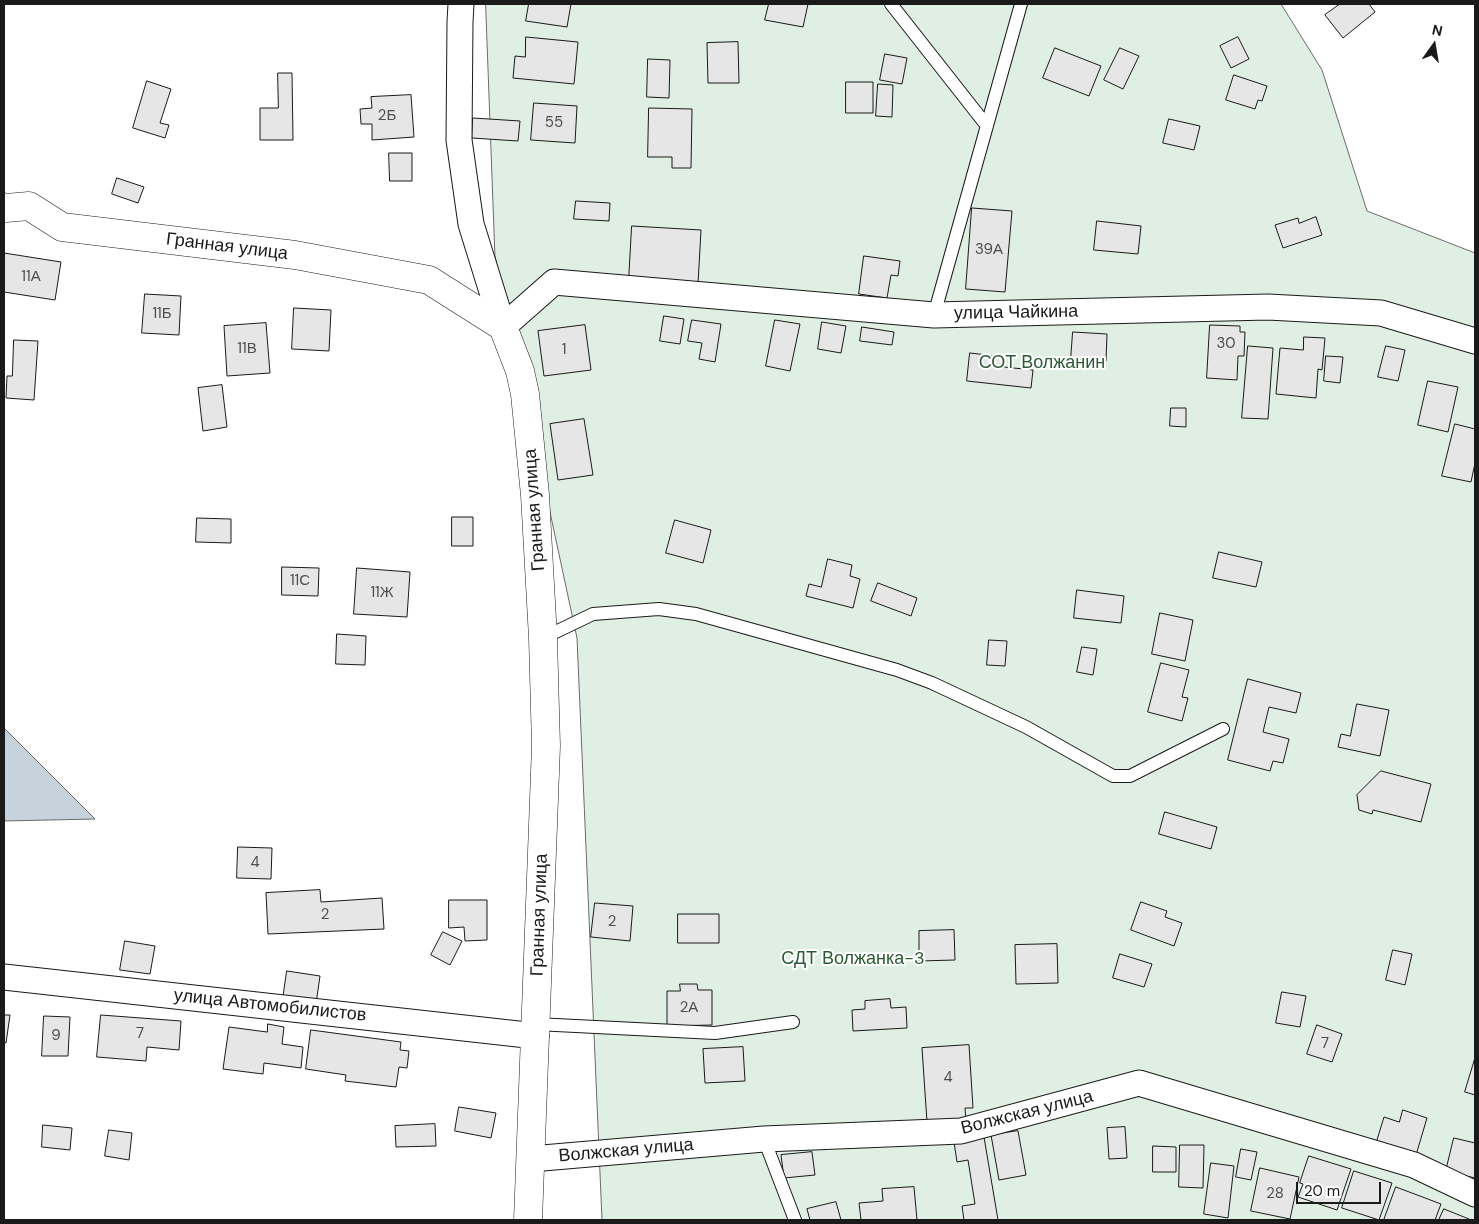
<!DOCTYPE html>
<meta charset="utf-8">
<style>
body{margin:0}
#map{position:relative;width:1479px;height:1224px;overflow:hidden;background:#fff;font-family:"DM Sans",sans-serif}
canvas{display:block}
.frame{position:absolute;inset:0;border:5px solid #1a1a1a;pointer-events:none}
.north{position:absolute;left:1409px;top:20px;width:50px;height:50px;-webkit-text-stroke:4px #fff;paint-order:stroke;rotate:13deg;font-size:14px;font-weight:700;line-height:20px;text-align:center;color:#1a1a1a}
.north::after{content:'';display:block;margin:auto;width:18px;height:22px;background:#1a1a1a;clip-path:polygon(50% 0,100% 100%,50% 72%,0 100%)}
.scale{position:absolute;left:1296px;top:1182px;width:85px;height:22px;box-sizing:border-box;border:2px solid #1a1a1a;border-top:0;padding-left:6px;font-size:15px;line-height:18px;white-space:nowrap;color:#1a1a1a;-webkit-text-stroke:4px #fff;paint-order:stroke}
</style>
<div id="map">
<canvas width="1479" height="1224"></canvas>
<div class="frame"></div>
<div class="north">N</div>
<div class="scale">20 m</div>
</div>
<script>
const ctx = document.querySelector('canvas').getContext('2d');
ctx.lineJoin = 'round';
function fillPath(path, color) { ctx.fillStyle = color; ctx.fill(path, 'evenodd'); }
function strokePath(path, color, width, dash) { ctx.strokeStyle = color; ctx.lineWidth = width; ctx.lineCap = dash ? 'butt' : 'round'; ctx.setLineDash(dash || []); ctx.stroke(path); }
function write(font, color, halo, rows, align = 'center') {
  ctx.font = font + ' "DM Sans",sans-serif'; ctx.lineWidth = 4; ctx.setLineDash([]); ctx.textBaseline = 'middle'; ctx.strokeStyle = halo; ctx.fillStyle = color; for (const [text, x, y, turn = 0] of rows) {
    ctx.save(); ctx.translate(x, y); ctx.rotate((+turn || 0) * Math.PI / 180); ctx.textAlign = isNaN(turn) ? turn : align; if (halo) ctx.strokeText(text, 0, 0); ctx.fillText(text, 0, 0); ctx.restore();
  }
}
const green = new Path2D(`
 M486,4H1281L1322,70L1367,211L1475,253V1220H602L577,638L495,256Z`);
fillPath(green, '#e0efe3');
strokePath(green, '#6a6a6a', 1);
const water = new Path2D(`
 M4,728L95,819L4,821Z`);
fillPath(water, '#c6d2dc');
strokePath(water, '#6a6a6a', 1);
const building = new Path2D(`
 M529,4H571L567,27L526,21Z
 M769,4H808L803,27L765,20Z
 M1340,4H1369L1375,12L1343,38L1325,15Z
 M526,37L578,42L574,84L513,78L515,56L525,57Z
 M1238,37L1249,59L1231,68L1220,46Z
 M738,42L739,83H708L707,43Z
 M1055,48L1101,66L1089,96L1043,78Z
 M1120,48L1139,56L1123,89L1104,80Z
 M885,54L907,58L902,84L880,80Z
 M648,59L670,60L669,98L647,97Z
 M278,73H292L293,140H260V108H278Z
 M1234,75L1267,86L1262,101L1258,100L1255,109L1226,100Z
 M147,81L171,89L160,123L169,125L165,138L133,128Z
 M846,82H873V113H846Z
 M878,84L893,85L892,117L876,116Z
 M411,95L414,137L372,140V124H361L360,109L372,108L371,97Z
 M534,103L577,106L575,143L531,140Z
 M649,108L692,109L691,168H672V157H648Z
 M473,118L520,121L518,141L472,138Z
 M1169,119L1200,126L1194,150L1163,143Z
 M389,153H412V181H390Z
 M117,178L144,187L138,203L112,194Z
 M576,201L610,203L609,221L574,219Z
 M972,208L1012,211L1005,292L966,289Z
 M1316,217L1322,235L1283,248L1275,225L1298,218L1299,223Z
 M1097,221L1141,226L1138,254L1094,250Z
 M632,226L701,230L698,284L629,280Z
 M4,253L61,262L55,300L4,292Z
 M864,256L900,261L898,276L891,275L887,298L859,294Z
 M145,294L181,296L179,335L142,333Z
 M294,308L331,310L329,351L292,349Z
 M664,316L684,319L680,344L660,341Z
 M692,320L721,324L715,362L699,359L702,343L688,341Z
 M775,320L800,324L790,371L766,366Z
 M822,322L846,326L841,353L818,349Z
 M266,323L270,373L227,376L224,326Z
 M585,325L591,370L544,376L538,331Z
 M1210,325L1240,326V332H1245L1244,356H1238L1237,380L1207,378Z
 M862,327L894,332L892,345L860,341Z
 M1073,332L1107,334L1106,361L1071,359Z
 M1304,337L1325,338L1322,370L1318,369L1316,398L1276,394L1280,348L1303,350Z
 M14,340L38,341L34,400L6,398L7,376H12Z
 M1248,346L1273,348L1268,419L1242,418Z
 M1386,346L1405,350L1398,381L1378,377Z
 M970,353L1005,357L1004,367L1033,370L1031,388L967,381Z
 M1326,356L1343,357L1340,383L1324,381Z
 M1428,381L1458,387L1448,432L1418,425Z
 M222,385L227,427L203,431L198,388Z
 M1171,408H1186V427L1170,426Z
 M584,419L593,475L558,480L550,424Z
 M1455,424L1475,429V463L1471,482L1442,476Z
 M452,517H473V546H452Z
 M197,518L231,519V543L196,542Z
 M675,520L711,530L703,563L666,553Z
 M1219,552L1262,562L1256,587L1213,578Z
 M828,559L852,565L850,576L860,579L853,608L806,596L809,584L821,587Z
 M282,567L319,568L318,596L282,595Z
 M357,568L410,572L407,617L354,614Z
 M878,583L917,598L911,616L871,601Z
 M1077,590L1124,596L1121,623L1074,618Z
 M1160,613L1193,620L1185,661L1152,654Z
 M337,634L366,636L365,665L336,664Z
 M989,640L1007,641L1005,666L987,665Z
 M1082,647L1097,649L1093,675L1077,672Z
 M1161,663L1189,670L1182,697L1188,698L1182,721L1148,712Z
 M1248,679L1301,693L1296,713L1269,707L1263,732L1289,739L1283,763L1273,761L1270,771L1228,760Z
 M1357,704L1389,710L1380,756L1338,747L1341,734L1350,736Z
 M1381,771L1431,784L1421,822L1373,810L1372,814L1359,810L1357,795Z
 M1165,812L1217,827L1211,849L1159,834Z
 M238,847L272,848L271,879L237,878Z
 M320,890L321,902L382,898L384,929L268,934L266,893Z
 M449,900H487V940L465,941L464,927L449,928Z
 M1141,902L1167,911L1165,917L1182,923L1174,946L1131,930Z
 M595,903L633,906L630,941L591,937Z
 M678,914H719V943H678Z
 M954,930L955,960L919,961V931Z
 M443,932L462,941L450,965L431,955Z
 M125,941L155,946L150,974L120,970Z
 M1057,944L1058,983L1016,984L1015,945Z
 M1393,950L1412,954L1405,985L1386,980Z
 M1120,954L1152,964L1144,987L1113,978Z
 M287,971L320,976L316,1004L283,999Z
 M680,984H697L698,990H712V1025L667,1026V991H680Z
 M1282,992L1306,996L1300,1027L1276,1023Z
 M890,999L891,1008L906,1007L907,1028L853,1031L852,1010L865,1009V1001Z
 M4,1015H10L6,1043L4,1042Z
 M101,1015L181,1021L179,1050L147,1047L146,1061L97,1057Z
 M44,1016L70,1017L68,1056H42Z
 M268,1024L284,1027L282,1044L303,1047L301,1068L264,1063L263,1074L223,1069L229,1027L267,1032Z
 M1317,1025L1342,1034L1332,1062L1307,1054Z
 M311,1030L401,1042L400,1050L409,1051L407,1068L399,1067L396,1087L345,1081L346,1075L306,1069Z
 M969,1045L973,1108H965L966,1120L927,1122L922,1048Z
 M743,1047L745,1081L705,1083L703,1049Z
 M1475,1058V1095L1465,1092Z
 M459,1107L496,1113L491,1138L455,1131Z
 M1403,1110L1427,1118L1416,1155L1376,1143L1384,1117L1399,1122Z
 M435,1124L436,1146L396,1147L395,1126Z
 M43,1125L72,1128L70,1150L42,1147Z
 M1125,1127L1127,1158L1109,1159L1107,1128Z
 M109,1130L132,1133L129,1160L105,1156Z
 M1018,1131L1026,1175L999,1180L991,1135Z
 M984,1137L998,1220H964L962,1206L975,1204L968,1160L957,1162L954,1142Z
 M1454,1138L1475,1143V1178L1446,1171Z
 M1180,1145H1204L1203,1188L1179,1187Z
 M1153,1146L1176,1147V1172H1153Z
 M1241,1149L1257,1152L1251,1180L1236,1177Z
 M812,1152L815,1175L784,1178L781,1155Z
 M1309,1156L1351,1169L1337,1210L1298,1197L1303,1184L1300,1183Z
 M1211,1163L1234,1166L1228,1218L1204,1214Z
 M1260,1168L1299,1177L1290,1219L1251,1211Z
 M1354,1171L1392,1183L1379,1220L1342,1208Z
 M914,1187L917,1220H861L859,1203L883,1201L882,1189Z
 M1396,1187L1441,1204L1435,1220H1384Z
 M836,1202L841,1220H810L807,1209Z
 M1444,1209L1469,1219V1220H1439Z`);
fillPath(building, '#e6e6e6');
strokePath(building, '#1a1a1a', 1);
const service = new Path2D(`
 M891,4L987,126
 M934,315L1021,4
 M543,638L593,614L659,609L696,614L897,670L932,683L1026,727L1113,776H1130L1223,729
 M536,1024L715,1033L793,1022
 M764,1139L795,1220`);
const minor = new Path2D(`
 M461,4L460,22L459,140L471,224L503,327L554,282L934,315L1268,307L1381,313L1475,341
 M4,977L536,1036
 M531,1159L764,1139L961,1131L1139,1083L1414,1165L1475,1194`);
const tertiary = new Path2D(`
 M4,207L6,208L29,206L62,227L295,255L429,280L503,327L520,371L525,394L535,495L543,638L546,746L528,1220`);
strokePath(service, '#1a1a1a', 14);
strokePath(minor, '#1a1a1a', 27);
strokePath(tertiary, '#1a1a1a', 29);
strokePath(service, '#fff', 12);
strokePath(minor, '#fff', 25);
strokePath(tertiary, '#fff', 28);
write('15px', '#4d4d4d', null, [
 ["2Б",387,116],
 ["55",554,123],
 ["39А",989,250],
 ["11А",31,277],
 ["11Б",162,314],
 ["30",1226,344],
 ["11В",247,349],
 ["1",564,350],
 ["11С",300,581],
 ["11Ж",382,593],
 ["4",255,863],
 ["2",325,915],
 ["2",612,922],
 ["2А",689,1008],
 ["7",140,1034],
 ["9",56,1036],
 ["7",1325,1044],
 ["4",948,1078],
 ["28",1275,1194]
]);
write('18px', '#1a1a1a', '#fff', [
 ["Гранная улица",227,247,7],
 ["улица Чайкина",1016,313,-1],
 ["Гранная улица",535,510,-94],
 ["Гранная улица",540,915,-88],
 ["улица Автомобилистов",270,1006,6],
 ["Волжская улица",1027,1113,-14],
 ["Волжская улица",626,1151,-5]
]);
write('18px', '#2b5a34', '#fff', [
 ["СОТ Волжанин",1042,363],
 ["СДТ Волжанка-3",853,959]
]);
</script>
